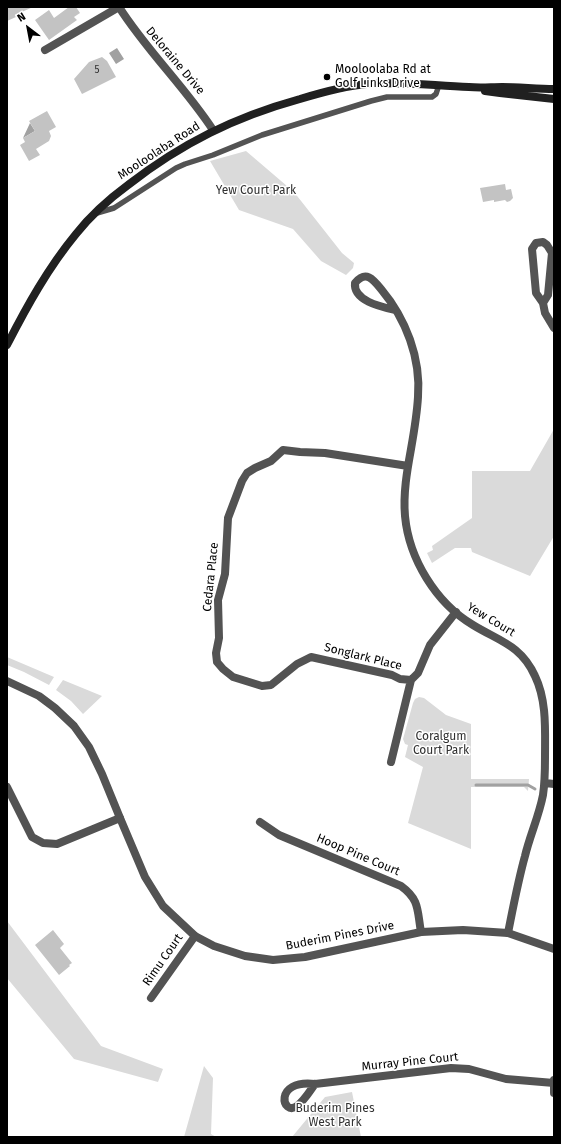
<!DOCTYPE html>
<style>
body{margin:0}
#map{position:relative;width:561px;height:1144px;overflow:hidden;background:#fff;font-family:"Fira Sans",sans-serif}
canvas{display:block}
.frame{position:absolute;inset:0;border:8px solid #000;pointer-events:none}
.north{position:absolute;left:8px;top:8px;width:40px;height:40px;-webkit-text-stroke:3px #fff;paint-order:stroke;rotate:328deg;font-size:11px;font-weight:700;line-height:16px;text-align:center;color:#000}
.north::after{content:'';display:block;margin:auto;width:14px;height:18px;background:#000;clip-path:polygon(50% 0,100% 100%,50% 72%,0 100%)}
</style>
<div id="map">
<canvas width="561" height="1144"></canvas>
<div class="frame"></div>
<div class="north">N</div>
</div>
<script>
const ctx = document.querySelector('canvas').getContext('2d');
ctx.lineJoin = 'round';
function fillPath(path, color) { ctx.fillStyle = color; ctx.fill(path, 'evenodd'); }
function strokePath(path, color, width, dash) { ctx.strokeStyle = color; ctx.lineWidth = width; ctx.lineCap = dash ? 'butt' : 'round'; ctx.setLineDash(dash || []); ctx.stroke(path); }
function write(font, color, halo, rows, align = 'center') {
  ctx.font = font + ' "Fira Sans",sans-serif'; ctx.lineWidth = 3; ctx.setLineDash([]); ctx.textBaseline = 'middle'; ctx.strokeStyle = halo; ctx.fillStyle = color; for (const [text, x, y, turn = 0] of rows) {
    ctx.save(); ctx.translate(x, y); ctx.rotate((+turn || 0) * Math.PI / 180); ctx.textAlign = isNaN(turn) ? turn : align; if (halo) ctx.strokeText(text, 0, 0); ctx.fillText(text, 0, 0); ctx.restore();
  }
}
fillPath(new Path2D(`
 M246,151L294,192L342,253L354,263L353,268L346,275L321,261L293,229L239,210L210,161Z
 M554,429V536L530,576L472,552L471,548H455L432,563L427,553L433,550L432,546L472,518V471H530Z
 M7,657L54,677L49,685L24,672L7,665Z
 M63,680L102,696L83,714L71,701L56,690Z
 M419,697L424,698L446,715L471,724V779H529L528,791L524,787H471V849L408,823L423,767L405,757L408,745L405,744L403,739L413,703L415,699Z
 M7,921L101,1046L163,1069L158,1082L74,1059L7,978Z
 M204,1066L213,1078L211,1134L216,1137H184Z
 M352,1092L361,1137H292L325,1097Z`), '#dadada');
fillPath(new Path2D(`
 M117,48L124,59L116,64L109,53Z
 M30,123L35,131L23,138Z`), '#a1a1a1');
strokePath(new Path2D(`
 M476,785H528L535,789`), '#a1a1a1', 3);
fillPath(new Path2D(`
 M7,7H33L15,15L16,17L7,21Z
 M69,7H76L80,13L74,17L77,20L49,40L35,20L49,10L54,18Z
 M102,57L107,61L116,77L82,94L74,79L89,62Z
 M47,111L56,127L49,131L51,136L49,141L36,149L40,155L29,161L20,145L25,142L23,138L35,131L29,121Z
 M505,184L506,190L511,189L513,198L510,201L507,202L505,200L494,202V200L483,202L480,188Z
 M53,930L64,944L60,948L72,963L69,965L70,966L59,975L35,945Z`), '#c3c3c3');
strokePath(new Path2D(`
 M97,213L114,208L176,168L185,164L213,155L262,135L371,101L387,97H432L436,94L439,85`), '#535353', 5.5);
strokePath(new Path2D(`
 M45,50L119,7
 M543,303L548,295L552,253L547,245L543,242L536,243L532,249L536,293L543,303L545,313L554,328
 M395,310C382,307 353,301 355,283C366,270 373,279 381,289C406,319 421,358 418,397C417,414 414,432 411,449C407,471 403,494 405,516C409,559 436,603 473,625C499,641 521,645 535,676C547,701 545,730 545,757C545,770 545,782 543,795C539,816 530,835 525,856C518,881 513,908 508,933
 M408,466L325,453L300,452L283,450L271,461L255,468L247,473L242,481L228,518L225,574L218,600L219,638L216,653L217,662L223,669L233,677L262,686L271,685L297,664L311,657L392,675L400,679L411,680L418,673L430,645L456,612
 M391,762L411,680
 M545,783L554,784
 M7,787L32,837L43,843L57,844L120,818
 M260,822L279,835L401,886C420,900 417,910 421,932
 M151,998L195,936
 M554,1080V1093
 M315,1084C310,1091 304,1101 297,1106C282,1117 273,1079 315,1084L451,1068L469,1069L506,1079L554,1083`), '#535353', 8);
strokePath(new Path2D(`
 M119,7C147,51 185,87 213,130
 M7,681L39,696L55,708L74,726L89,747L102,774L120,818L145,877L163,906L195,936L214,946L245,956L273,960L305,957L421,932L463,930L508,933L554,949`), '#535353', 8);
strokePath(new Path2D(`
 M485,91L500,93L554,99
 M7,345C27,306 48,268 76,234C91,215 109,199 128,185C182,143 235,117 300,99C323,92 344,86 367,84C401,81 435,86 469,87C480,88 491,87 502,87C519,87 537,89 554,89`), '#202020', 8);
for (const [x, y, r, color] of [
 [327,77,4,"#000"]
]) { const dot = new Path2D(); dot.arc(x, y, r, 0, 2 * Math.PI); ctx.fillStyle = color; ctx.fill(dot); strokePath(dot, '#fff', 1.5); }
write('10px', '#313131', null, [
 ["5",97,70]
]);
write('12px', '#000', '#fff', [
 ["Deloraine Drive",175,61,50],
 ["Mooloolaba Road",159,151,-33],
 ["Cedara Place",211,577,-84],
 ["Yew Court",491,620,31],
 ["Songlark Place",363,657,14],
 ["Hoop Pine Court",358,855,23],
 ["Buderim Pines Drive",340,936,-11],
 ["Rimu Court",163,960,-55],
 ["Murray Pine Court",410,1062,-6]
]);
write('12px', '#000', '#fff', [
 ["Mooloolaba Rd at",335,70],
 ["Golf Links Drive",335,84]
], 'left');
write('12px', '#313131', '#fff', [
 ["Yew Court Park",256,191],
 ["Coralgum",441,737],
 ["Court Park",441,751],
 ["Buderim Pines",335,1109],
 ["West Park",335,1123]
]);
</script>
